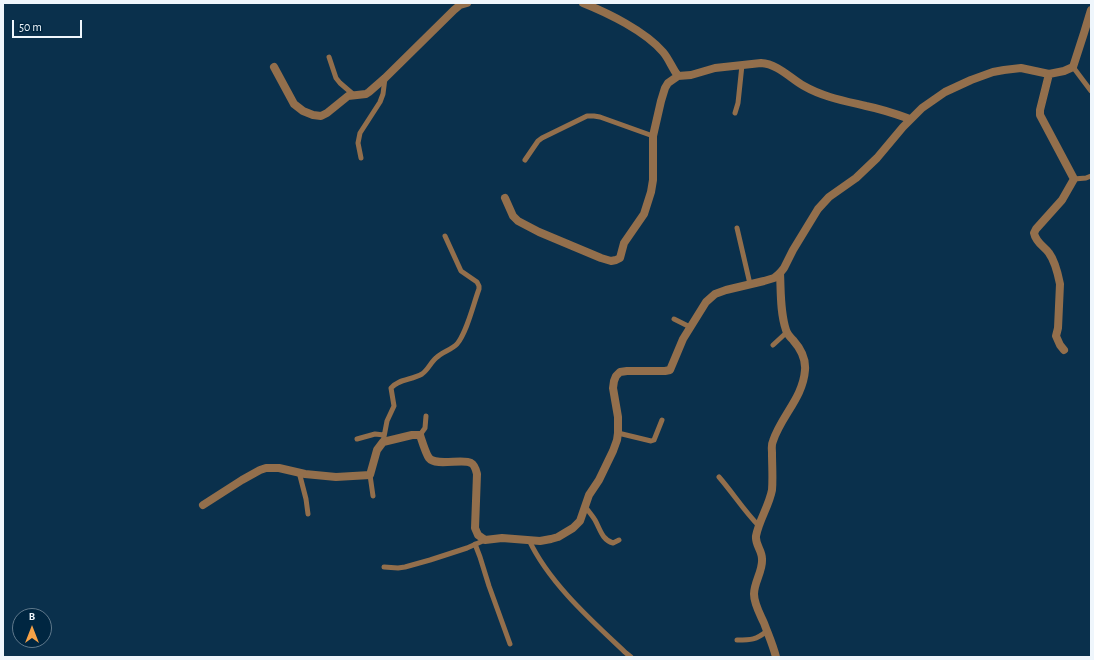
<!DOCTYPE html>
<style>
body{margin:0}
#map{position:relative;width:1094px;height:660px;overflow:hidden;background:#0a304c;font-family:"Alegreya Sans",sans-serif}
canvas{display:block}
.frame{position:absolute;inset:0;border:4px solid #eff6fc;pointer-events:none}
.north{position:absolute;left:12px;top:608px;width:40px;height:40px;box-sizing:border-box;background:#002641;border:1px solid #60798c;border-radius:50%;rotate:0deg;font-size:11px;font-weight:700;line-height:16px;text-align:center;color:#eff6fc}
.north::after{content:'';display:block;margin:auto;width:14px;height:18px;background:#f6a247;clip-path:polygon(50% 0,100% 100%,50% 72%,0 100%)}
.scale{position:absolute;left:12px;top:20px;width:70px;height:18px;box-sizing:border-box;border:2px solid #eff6fc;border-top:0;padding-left:5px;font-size:12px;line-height:14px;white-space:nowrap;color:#eff6fc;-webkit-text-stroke:3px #002641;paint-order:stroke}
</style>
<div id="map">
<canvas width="1094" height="660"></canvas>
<div class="frame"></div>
<div class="north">B</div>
<div class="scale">50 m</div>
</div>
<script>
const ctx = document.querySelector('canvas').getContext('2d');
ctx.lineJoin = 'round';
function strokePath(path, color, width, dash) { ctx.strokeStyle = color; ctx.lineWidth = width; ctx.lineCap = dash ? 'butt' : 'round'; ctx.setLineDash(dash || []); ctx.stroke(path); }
strokePath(new Path2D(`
 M329,57L336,78L340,83L354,95
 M1073,67L1091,91
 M735,113L738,103L742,65
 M361,158L358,143L360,133L380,102L383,94L385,78
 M525,160L538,141L542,138L587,116H594L600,117L653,136
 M1074,179L1086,178L1091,176
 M737,228L750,284
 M674,319L690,327
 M773,345L786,333
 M618,433L651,441L654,440L662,420
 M420,435L425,428L426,416
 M357,439L375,434L384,435
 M383,442L387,421L394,406L391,388C398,379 412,380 422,374C428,370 431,362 436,358C442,352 451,350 457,344C467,332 473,305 479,289V286L477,282L461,271L445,236
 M299,472L306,499L308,514
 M370,475L373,496
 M719,477C733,493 744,511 759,526
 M585,506C588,511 592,515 595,520C600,529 602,540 613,543L619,540
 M529,540C549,583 592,621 626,653L631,657
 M475,544L480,557L489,586L510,644
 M384,567L398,568L405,567L430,560L467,548L485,540
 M737,640C751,640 756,640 767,631`), '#936f4c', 5);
strokePath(new Path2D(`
 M583,3C608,13 645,31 663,52C669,59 672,68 678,76L691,75L715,68L761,63C778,64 790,78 804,86C823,97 845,101 866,106C881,109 896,114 910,119
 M274,67L294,104L303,111L313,115L321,116L327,113L348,96L366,94L369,92L385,78L454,10L460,5L467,3
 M1049,74L1040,110V115L1074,179L1062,200L1036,229L1034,233C1036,243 1044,246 1049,253C1055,261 1058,274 1060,284L1058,328L1056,336L1060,345L1064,350
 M505,198L513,216L518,221L539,232L601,258L611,261L616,260L620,258L624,243L644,214L651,192L653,180V136L661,101L665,88L668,83L678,76
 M203,505L242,480L260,470L266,468H279L305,474L336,477L370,475L377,450L383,442L412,435H420C422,441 426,454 429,458C436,467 463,458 471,463C475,465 476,470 477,474L475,528L478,535L485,540L502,538L540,541L551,539L558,537L573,528L580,521L589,495L599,480L613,451L617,440L618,433V417L613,388L614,381L616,376L620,372L627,371H665L670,370L683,339L706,302L715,294L726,290L764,281L774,278L780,273L784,268L793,250L818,209L829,197L856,178L877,158L903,127L922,108L945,92L971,80L993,72L1004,70L1021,68L1049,74L1064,71L1073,67L1084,33L1091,10
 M776,657C773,645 768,634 764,623C760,614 754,604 754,594C754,582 763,571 762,559C762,550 755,545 756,536C759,520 769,506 772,490C773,478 772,465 772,453C772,449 771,445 773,441C781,416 803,398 805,370C806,358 801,349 793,340C790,337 787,334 786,330C780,312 781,292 780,273`), '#936f4c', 8);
</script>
